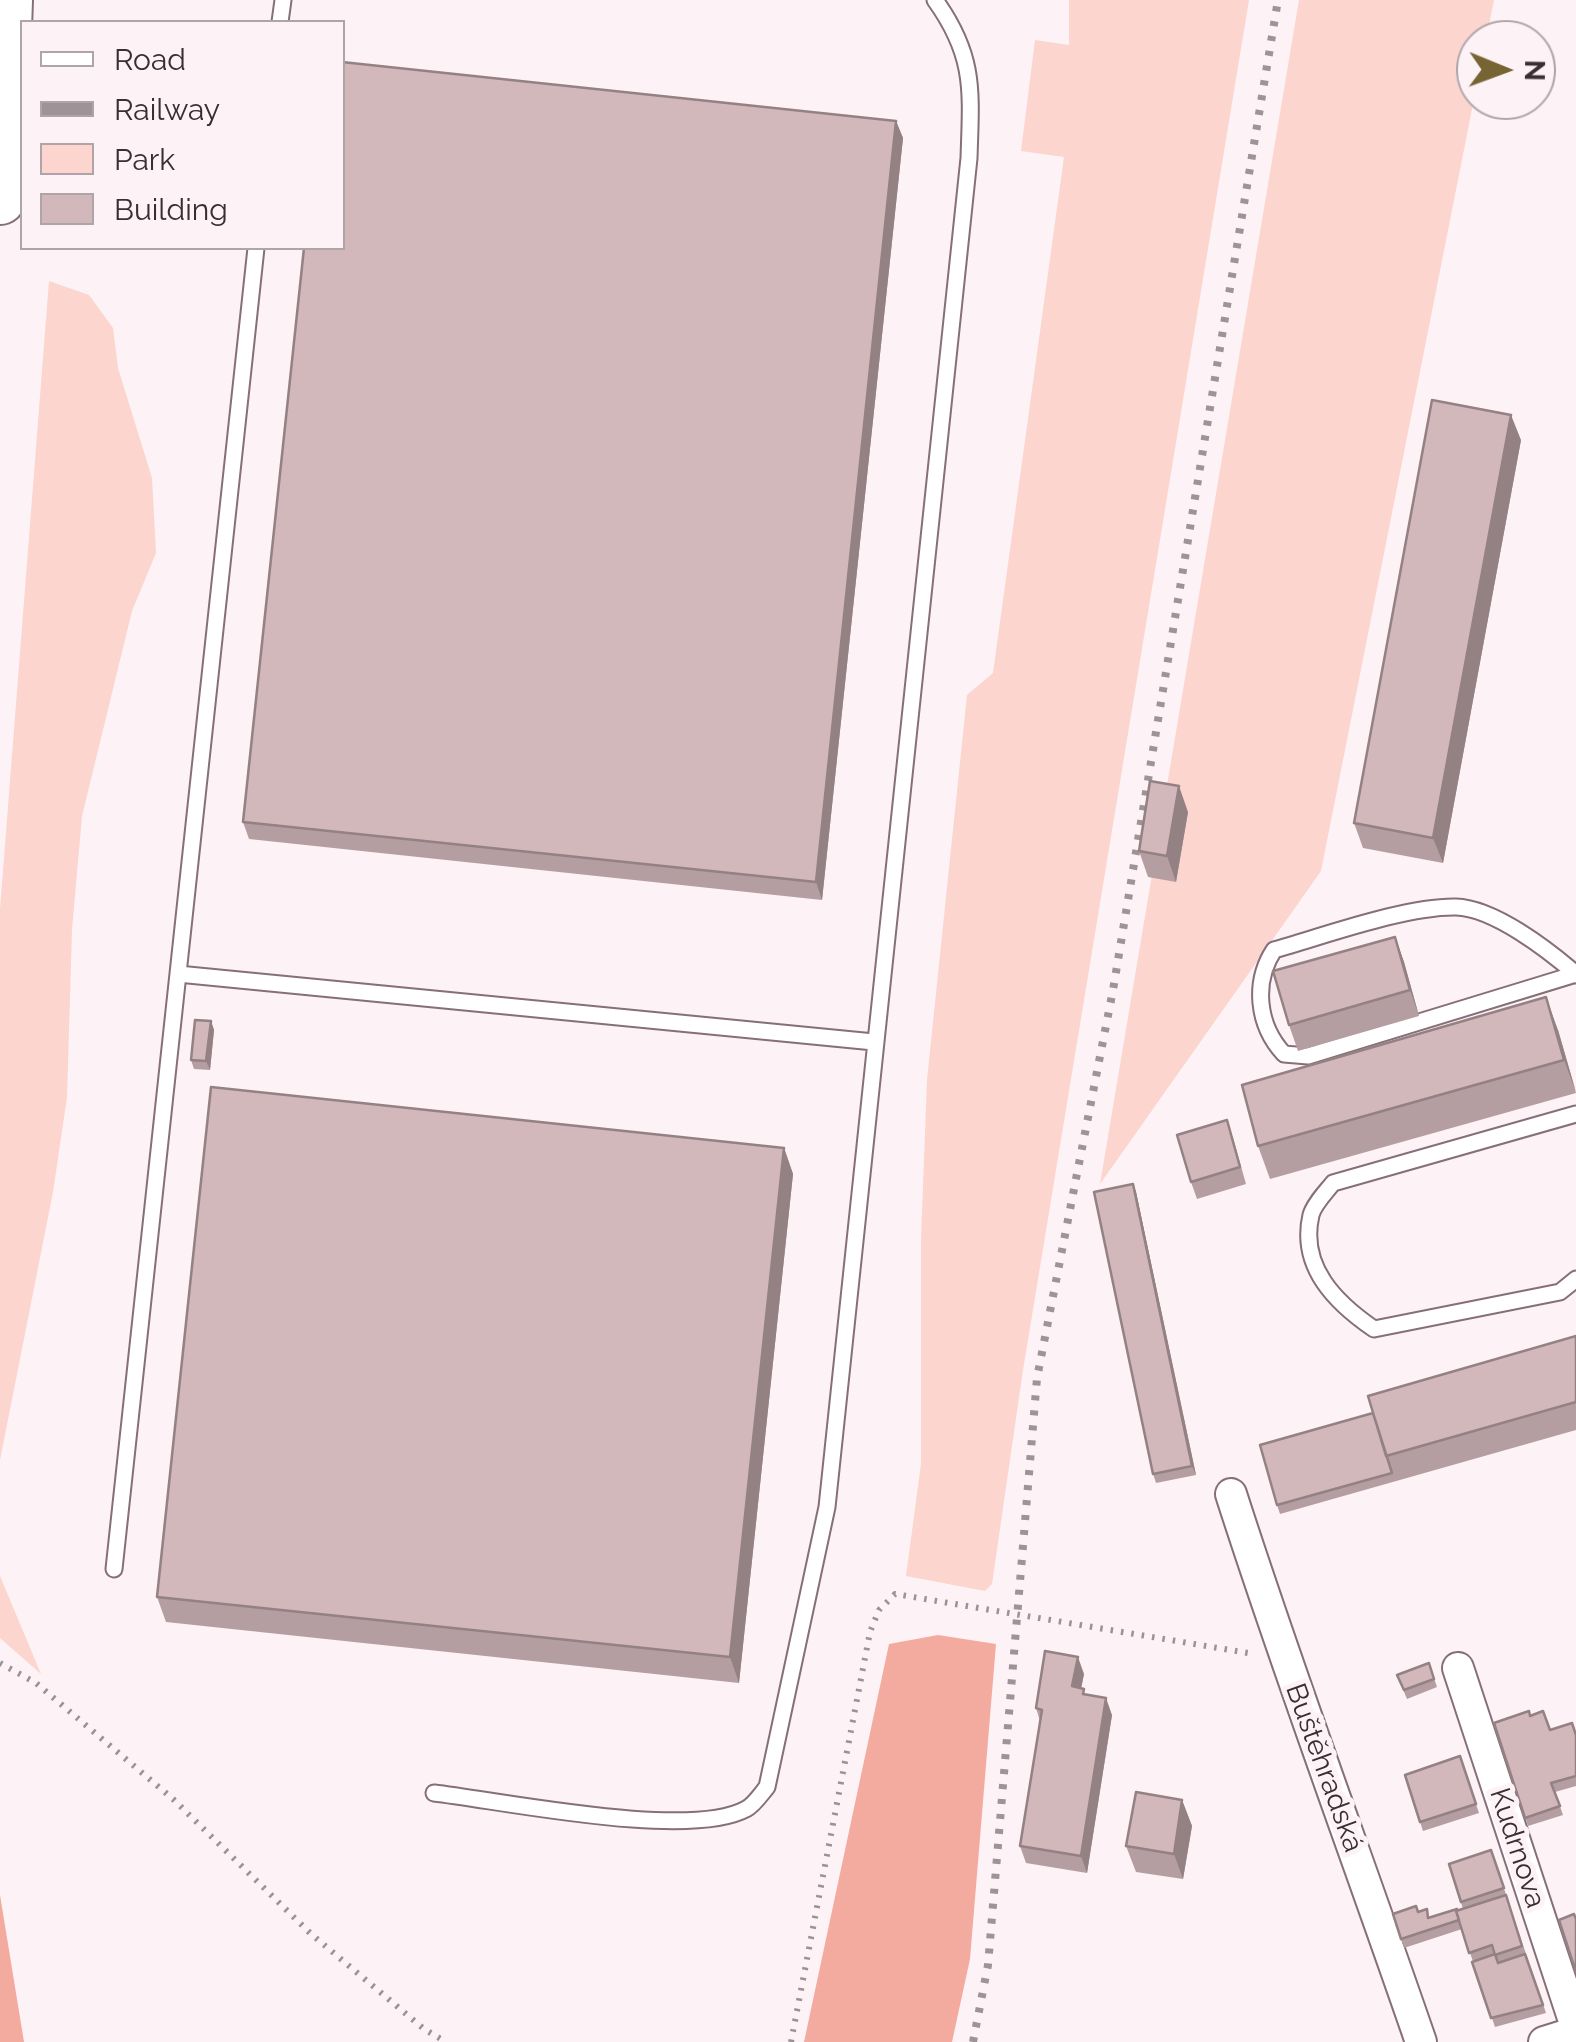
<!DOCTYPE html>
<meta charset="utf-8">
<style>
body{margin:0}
#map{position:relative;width:1576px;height:2042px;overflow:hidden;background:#fdf2f6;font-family:Raleway,sans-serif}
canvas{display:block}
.legend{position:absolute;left:20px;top:20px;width:325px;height:230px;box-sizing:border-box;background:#fdf2f6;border:2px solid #afa4a8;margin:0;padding:12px 18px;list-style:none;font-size:30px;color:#392f33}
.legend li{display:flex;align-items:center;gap:20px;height:50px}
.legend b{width:50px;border:2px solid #afa4a8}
.north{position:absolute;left:1456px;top:20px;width:100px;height:100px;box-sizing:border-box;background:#fdf2f6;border:2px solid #afa4a8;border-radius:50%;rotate:91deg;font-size:28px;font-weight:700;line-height:40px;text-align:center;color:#392f33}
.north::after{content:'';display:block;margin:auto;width:35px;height:45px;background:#776433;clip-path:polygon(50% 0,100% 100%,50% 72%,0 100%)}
</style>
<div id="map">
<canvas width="1576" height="2042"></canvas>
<ul class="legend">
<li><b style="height:12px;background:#fff"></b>Road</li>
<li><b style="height:12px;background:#9e9397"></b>Railway</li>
<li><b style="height:28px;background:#fbd5ce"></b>Park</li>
<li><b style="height:28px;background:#d3b8bb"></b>Building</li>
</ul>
<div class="north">N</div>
</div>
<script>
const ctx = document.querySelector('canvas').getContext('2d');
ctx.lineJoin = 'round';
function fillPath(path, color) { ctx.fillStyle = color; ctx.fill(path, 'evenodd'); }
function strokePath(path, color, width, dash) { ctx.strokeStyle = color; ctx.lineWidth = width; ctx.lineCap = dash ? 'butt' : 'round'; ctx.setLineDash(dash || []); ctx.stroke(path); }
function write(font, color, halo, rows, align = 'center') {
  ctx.font = font + ' Raleway,sans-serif'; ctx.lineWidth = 10; ctx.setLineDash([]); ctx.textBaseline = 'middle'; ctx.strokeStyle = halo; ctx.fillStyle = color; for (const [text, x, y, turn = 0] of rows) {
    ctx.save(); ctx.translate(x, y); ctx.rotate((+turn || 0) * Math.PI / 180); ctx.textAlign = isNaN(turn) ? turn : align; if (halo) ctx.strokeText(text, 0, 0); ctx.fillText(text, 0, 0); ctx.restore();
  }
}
fillPath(new Path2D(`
 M1069,0H1249L1023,1370L992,1584L985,1591L906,1576L921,1464V1240L927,1080L967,695L993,673L1064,157L1021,151L1035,40L1069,45Z
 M1299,0H1494L1486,40H1476V89L1321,871L1100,1184Z
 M49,281L89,295L113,328L118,368L152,478L156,553L132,611L82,816L72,929L67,1097L53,1192L0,1460V909Z
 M0,1576L41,1674L0,1638Z`), '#fbd5ce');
fillPath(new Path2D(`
 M938,1635L996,1644L970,1959L952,2042H804L889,1644Z
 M0,1895L24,2042H0Z`), '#f4ab9f');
const service = new Path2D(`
 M280,22L283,0
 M178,974L874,1042
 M1576,974L1308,1056L1284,1054C1257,1025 1253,982 1274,950C1324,936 1406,906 1456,907C1494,908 1548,950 1576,974V975
 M1576,1114L1333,1183C1326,1192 1314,1204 1311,1215C1299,1267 1336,1303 1374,1329L1560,1292L1576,1279
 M114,1569L256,248
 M434,1793C503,1801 689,1840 746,1809C754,1805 761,1794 767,1787L827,1507L969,158C971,92 976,57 935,0`);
const minor = new Path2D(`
 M1231,1494C1290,1678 1358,1859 1421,2042
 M1458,1668L1576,2027
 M1544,2042L1576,2032`);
const primary = new Path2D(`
 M0,199L7,0`);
strokePath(service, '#866f79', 19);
strokePath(minor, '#866f79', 34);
strokePath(primary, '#866f79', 54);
strokePath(new Path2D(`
 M0,1663L36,1683L173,1799L310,1933L424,2029L446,2042
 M791,2042L870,1632L879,1610L895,1594L1254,1654`), '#9c9195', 6, [2.5, 8]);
strokePath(service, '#fff', 15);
strokePath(minor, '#fff', 30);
strokePath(primary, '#fff', 50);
strokePath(new Path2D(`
 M973,2042L988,1965L1037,1378L1113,990L1278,0`), '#9e9397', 8, [5, 10]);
fillPath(new Path2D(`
 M896,121L903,138L822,900L249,839L243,822Z
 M1521,440L1443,863L1363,848L1354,823Z
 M1188,812L1176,882L1148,877L1139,851Z
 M1395,937L1404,962L1419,1016L1298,1051L1289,1025Z
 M211,1021L214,1030L210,1070L194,1069L191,1060Z
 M1558,1030L1576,1093L1270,1179L1258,1146Z
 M1233,1138L1246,1184L1197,1199L1191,1182Z
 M784,1148L793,1174L739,1683L166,1622L157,1597Z
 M1133,1184L1136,1192L1196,1475L1156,1483L1153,1474Z
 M1576,1336V1430L1280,1514L1277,1505L1373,1413Z
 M1429,1663L1437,1687L1407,1699L1397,1675Z
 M1084,1674L1081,1688L1086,1695L1112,1715L1087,1873L1026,1863L1020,1846L1040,1721L1036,1708Z
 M1530,1716L1550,1730L1576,1734V1786L1555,1792L1563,1815L1528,1826L1494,1723Z
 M1460,1756L1479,1813L1423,1831L1405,1775Z
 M1182,1800L1192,1826L1183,1879L1136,1872L1126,1846Z
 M1491,1850L1546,2013L1495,2027L1462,1929L1404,1948L1393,1914L1418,1912L1430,1918L1463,1909L1449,1864Z`), '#b59ea1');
fillPath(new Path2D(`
 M896,121L903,138L822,900L816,882Z
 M1511,415L1521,440L1443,863L1433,838Z
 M1179,786L1188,812L1176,882L1167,856Z
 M1395,937L1404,962L1419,1016L1410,990Z
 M1546,997L1558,1030L1576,1092L1564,1060Z
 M211,1021L214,1030L210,1070L206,1061Z
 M784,1148L793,1174L739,1683L730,1657Z
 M1133,1184L1136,1192L1196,1475L1192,1466Z
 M1078,1657L1084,1674L1078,1704L1072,1686Z
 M1106,1698L1112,1715L1087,1873L1081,1856Z
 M1182,1800L1192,1826L1183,1879L1174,1854Z`), '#948183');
const building = new Path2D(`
 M342,62L896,121L816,882L243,822L304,248H342Z
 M1432,400L1511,415L1433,838L1354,823Z
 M1150,781L1179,786L1167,856L1139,851Z
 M1395,937L1410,990L1289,1025L1273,971Z
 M1546,997L1564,1060L1258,1146L1242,1085Z
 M195,1020L211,1021L206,1061L191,1060Z
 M211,1087L784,1148L730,1657L157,1597Z
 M1227,1120L1240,1167L1191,1182L1177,1135Z
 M1133,1184L1192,1466L1153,1474L1094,1192Z
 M1576,1336V1402L1386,1456L1368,1396Z
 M1373,1413L1392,1473L1277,1505L1260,1445Z
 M1045,1651L1078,1657L1072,1686L1084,1689L1083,1694L1106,1698L1081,1856L1020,1846L1042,1710L1036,1708Z
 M1429,1663L1434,1679L1404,1690L1397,1675Z
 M1529,1711L1530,1716L1543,1711L1550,1730L1572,1723L1576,1735V1776L1551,1783L1560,1806L1525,1818L1494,1723Z
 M1460,1756L1476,1804L1420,1822L1405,1775Z
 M1136,1792L1182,1800L1174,1854L1126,1846Z
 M1491,1850L1504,1888L1461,1902L1449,1864Z
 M1506,1895L1522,1946L1495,1955L1492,1945L1469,1953L1456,1911Z
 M1416,1906L1418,1912L1427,1909L1428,1918L1457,1909L1456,1911L1459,1920L1401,1939L1393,1914Z
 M1574,1914L1576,1919V1972L1559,1920Z
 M1495,1954L1498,1963L1525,1954L1543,2005L1491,2018L1472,1962Z`);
fillPath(building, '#d3b8bb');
strokePath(building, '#948183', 2.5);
write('28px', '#392f33', '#fdf2f6', [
 ["Buštěhradská",1324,1768,70],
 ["Kudrnova",1517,1848,72]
]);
</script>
